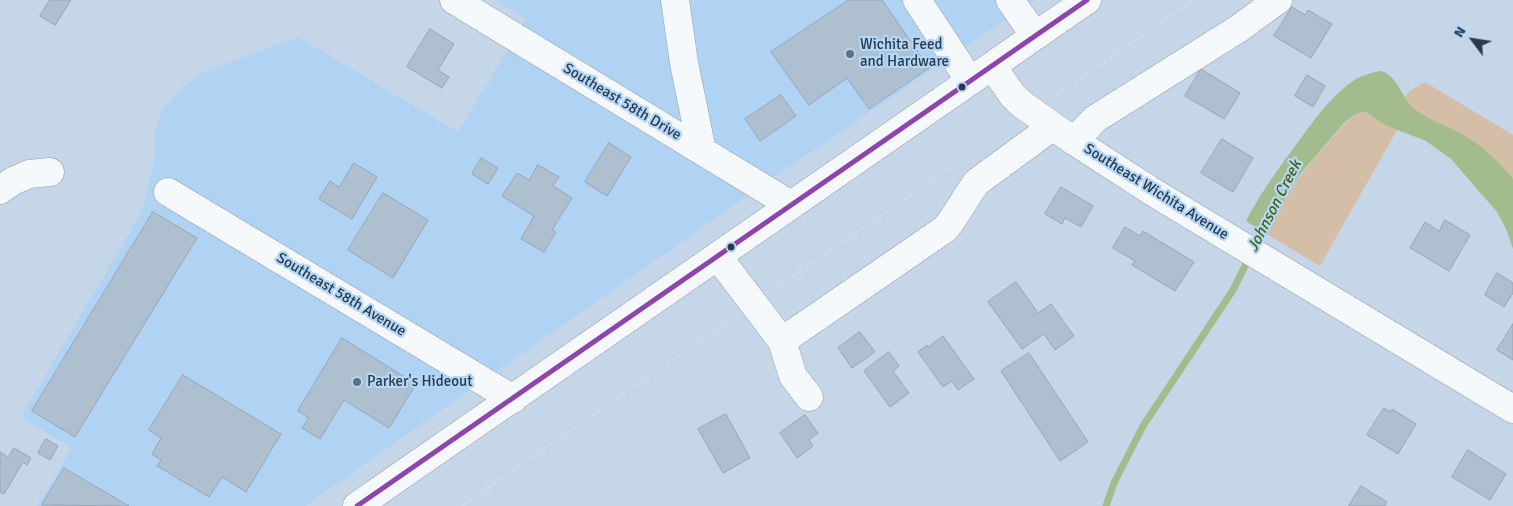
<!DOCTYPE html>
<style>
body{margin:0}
#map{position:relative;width:1513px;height:506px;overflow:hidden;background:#c4d6e8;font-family:Signika,sans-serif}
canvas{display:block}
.north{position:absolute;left:1448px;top:15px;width:50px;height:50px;-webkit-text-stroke:4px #b5d7f7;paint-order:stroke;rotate:301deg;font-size:14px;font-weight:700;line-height:20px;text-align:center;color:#293a4a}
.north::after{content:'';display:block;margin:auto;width:18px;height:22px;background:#293a4a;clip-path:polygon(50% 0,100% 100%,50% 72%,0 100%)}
</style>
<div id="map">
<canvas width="1513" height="506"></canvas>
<div class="north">N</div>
</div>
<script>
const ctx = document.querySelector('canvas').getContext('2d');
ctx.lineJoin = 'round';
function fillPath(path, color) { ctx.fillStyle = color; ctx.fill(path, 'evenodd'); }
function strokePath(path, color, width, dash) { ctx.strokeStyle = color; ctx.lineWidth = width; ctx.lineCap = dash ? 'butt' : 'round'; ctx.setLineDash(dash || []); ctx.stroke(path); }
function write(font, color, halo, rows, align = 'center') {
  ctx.font = font + ' Signika,sans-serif'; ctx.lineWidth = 4.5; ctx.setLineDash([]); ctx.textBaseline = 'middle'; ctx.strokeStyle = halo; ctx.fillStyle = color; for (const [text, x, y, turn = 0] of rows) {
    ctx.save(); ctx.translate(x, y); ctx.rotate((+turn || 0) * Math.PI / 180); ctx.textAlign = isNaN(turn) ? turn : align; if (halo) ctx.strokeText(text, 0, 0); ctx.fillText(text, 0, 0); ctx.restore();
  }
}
fillPath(new Path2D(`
 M496,0H1034L780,173L305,506H37L72,448L21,417L142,211L154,163L156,128L163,110L181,89L201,73L298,37L458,132L526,19Z`), '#b0d3f4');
fillPath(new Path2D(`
 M1425,82L1513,135V179C1499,162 1482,146 1463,135C1444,124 1414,117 1404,97L1411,90Z
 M1361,112L1369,113L1387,126L1397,130L1320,266L1268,235C1283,194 1304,170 1332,138C1342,127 1347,119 1361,112Z`), '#d4bea7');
fillPath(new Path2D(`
 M1381,71C1398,76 1401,97 1413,108C1428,120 1448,126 1464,135C1484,147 1499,162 1513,179V249L1507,231L1497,212L1451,159L1426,141L1387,126L1366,112H1361L1353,116L1344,123L1301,173L1287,194L1268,235L1246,221C1261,192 1281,165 1301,138C1316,117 1333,94 1356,79C1363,75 1373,72 1381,71Z`), '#a2bc8e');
strokePath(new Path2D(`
 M1255,246L1265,224
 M1106,506L1114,483L1143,426L1233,290L1250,256`), '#a2bc8e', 7);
const building = new Path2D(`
 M50,0H71L55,25L40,16Z
 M849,0H882L929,68L869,109L847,78L809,105L771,52Z
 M1292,7L1305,15L1308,10L1332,24L1311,58L1274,36Z
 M430,29L454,44L438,70L449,77L442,88L407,67Z
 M1201,69L1240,93L1224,119L1185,96Z
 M1307,75L1325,86L1313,107L1295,96Z
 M781,95L796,116L760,141L745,119Z
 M1222,139L1253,158L1233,192L1201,173Z
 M609,143L631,157L607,196L585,182Z
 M481,158L498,168L488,184L472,174Z
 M354,163L377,177L352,219L319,199L330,181L339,187Z
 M538,165L559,177L553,186L572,198L552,230L556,232L544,252L521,239L534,216L502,196L517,173L529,180Z
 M1061,187L1093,206L1081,227L1065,218L1062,224L1045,214Z
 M383,193L428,220L393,278L348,250Z
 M153,212L197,238L75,437L32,411Z
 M1445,220L1470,235L1449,271L1410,248L1425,222L1439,231Z
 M1125,227L1140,236L1143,231L1194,262L1175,291L1132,265L1135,261L1113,248Z
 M1497,273L1513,283V293L1504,307L1485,295Z
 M1016,282L1038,313L1051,304L1074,336L1055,350L1044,334L1022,349L988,302Z
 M1513,324V360L1497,350Z
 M860,332L875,352L852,368L838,348Z
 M943,336L974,379L958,390L952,381L943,387L918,352L927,345L928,347Z
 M342,338L416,384L389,428L344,400L320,439L302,428L309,418L298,411Z
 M889,352L899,366L893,371L909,393L890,407L864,371Z
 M1029,353L1088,442L1060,461L1001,371Z
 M183,375L281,434L246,492L222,477L209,497L157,466L161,460L152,454L161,438L149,430Z
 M1384,408L1390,412L1392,409L1416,424L1398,454L1367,435Z
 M726,414L750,458L723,473L698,429Z
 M805,415L818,433L809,440L813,446L797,458L780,433Z
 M46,439L58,446L50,460L38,453Z
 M14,448L31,458L27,465L23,462L4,494L0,492V452L8,457Z
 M1468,450L1506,474L1490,500L1452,477Z
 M64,468L129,506L42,505Z
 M1361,486L1387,502L1385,506H1349Z`);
fillPath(building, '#aebfcf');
strokePath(building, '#96a6b4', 1);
const minor = new Path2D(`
 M454,0L791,205
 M675,0L684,63L702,151
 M917,0L970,81
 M1010,0L1035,36
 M992,66L1013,96L1023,105L1074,141L1156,194L1513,409
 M1074,141L1095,119L1238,29L1278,0
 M0,190L13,181L29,174L50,172
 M168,192L513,399
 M718,257L782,341L793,376L809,397
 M782,341L945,229C958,214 965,197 977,182L1052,127`);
const major = new Path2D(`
 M357,506L1087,0`);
strokePath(minor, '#92a2b0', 29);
strokePath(major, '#92a2b0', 29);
strokePath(new Path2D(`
 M1054,97L1193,0
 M774,290L958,163
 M462,506L734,318`), '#d3d9e0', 3, [5, 2.5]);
strokePath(minor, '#f6f9fc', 28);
strokePath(major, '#f6f9fc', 28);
strokePath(new Path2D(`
 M357,506L1087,0`), '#8e44ad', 5);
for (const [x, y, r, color] of [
 [850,54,5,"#5f7181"],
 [962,87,4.5,"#293a4a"],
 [731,247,4.5,"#293a4a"],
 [357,382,5,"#5f7181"]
]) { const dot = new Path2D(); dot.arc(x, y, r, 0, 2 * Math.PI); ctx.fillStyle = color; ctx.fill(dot); strokePath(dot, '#b5d7f7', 2); }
write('15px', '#293a4a', '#b5d7f7', [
 ["Wichita Feed",860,45],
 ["and Hardware",860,62],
 ["Parker's Hideout",367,382]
], 'left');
write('15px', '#293a4a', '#b5d7f7', [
 ["Southeast 58th Drive",622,102,31],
 ["Southeast Wichita Avenue",1156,192,32],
 ["Southeast 58th Avenue",341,295,31]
]);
write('italic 16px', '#476211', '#b5d7f7', [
 ["Johnson Creek",1275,206,-63]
]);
</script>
